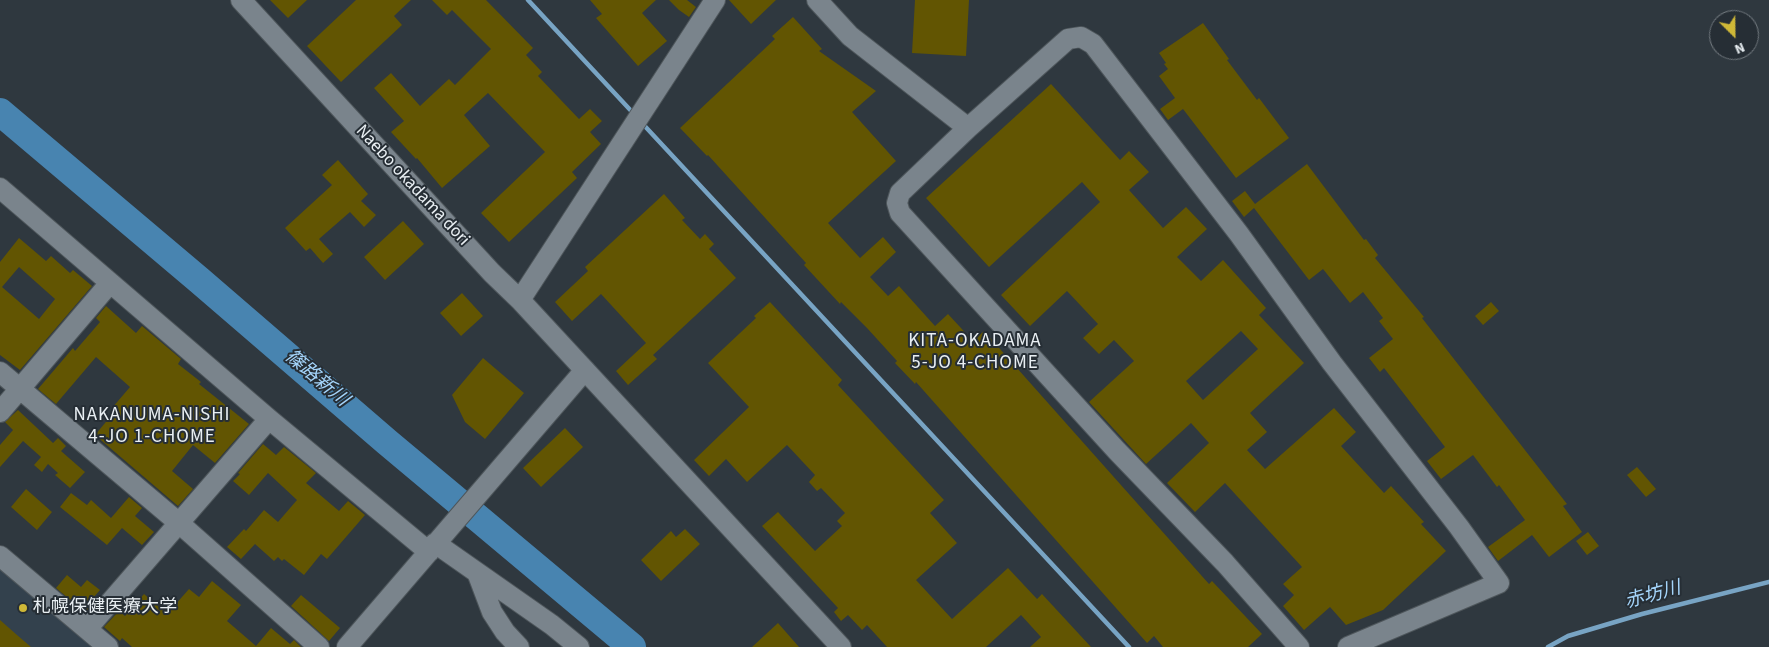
<!DOCTYPE html>
<meta charset="utf-8">
<style>
body{margin:0}
#map{position:relative;width:1769px;height:647px;overflow:hidden;background:#2f383f;font-family:"Source Sans 3",sans-serif}
canvas{display:block}
.north{position:absolute;left:1709px;top:10px;width:50px;height:50px;box-sizing:border-box;background:#262e35;border:1px solid #747b81;border-radius:50%;rotate:157deg;font-size:14px;font-weight:700;line-height:20px;text-align:center;color:#e9eff3}
.north::after{content:'';display:block;margin:auto;width:18px;height:22px;background:#cfb837;clip-path:polygon(50% 0,100% 100%,50% 72%,0 100%)}
</style>
<div id="map">
<canvas width="1769" height="647"></canvas>
<div class="north">N</div>
</div>
<script>
const ctx = document.querySelector('canvas').getContext('2d');
ctx.lineJoin = 'round';
function fillPath(path, color) { ctx.fillStyle = color; ctx.fill(path, 'evenodd'); }
function strokePath(path, color, width, dash) { ctx.strokeStyle = color; ctx.lineWidth = width; ctx.lineCap = dash ? 'butt' : 'round'; ctx.setLineDash(dash || []); ctx.stroke(path); }
function write(font, color, halo, rows, align = 'center') {
  ctx.font = font + ' "Source Sans 3","Noto Sans JP",sans-serif'; ctx.lineWidth = 4; ctx.setLineDash([]); ctx.textBaseline = 'middle'; ctx.strokeStyle = halo; ctx.fillStyle = color; for (const [text, x, y, turn = 0] of rows) {
    ctx.save(); ctx.translate(x, y); ctx.rotate((+turn || 0) * Math.PI / 180); ctx.textAlign = isNaN(turn) ? turn : align; if (halo) ctx.strokeText(text, 0, 0); ctx.fillText(text, 0, 0); ctx.restore();
  }
}
fillPath(new Path2D(`
 M0,568L92,647H0Z`), '#33414d');
strokePath(new Path2D(`
 M528,0L634,114
 M641,122L1129,647
 M1548,647L1568,636L1642,614L1769,582`), '#78a4c4', 4.5);
strokePath(new Path2D(`
 M0,112L199,280L387,442L632,647`), '#4884b0', 28);
fillPath(new Path2D(`
 M270,0H307L288,18Z
 M356,0H411L394,16L402,25L341,82L307,46Z
 M432,0H486L533,48L526,55L542,72L538,76L579,119L590,109L602,121L590,132L601,144L572,172L577,178L509,242L481,213L545,152L488,93L464,115L490,146L442,188L417,158L416,159L391,132L404,121L374,88L391,73L420,106L449,79L455,85L491,49L452,10L447,15Z
 M590,0H656L642,13L667,41L638,66L596,18L602,14Z
 M669,0H687L696,7L689,17L679,10Z
 M729,0H776L751,24Z
 M915,0H969L966,56L912,53Z
 M793,17L822,49L819,51L876,91L852,112L896,161L828,223L860,258L883,237L896,252L870,277L888,296L899,286L935,326L948,314L973,341L984,331L1209,584L1212,581L1262,634L1248,647H1163L1154,636L1147,643L916,382L915,384L895,363L897,361L867,328L841,302L840,304L804,265L806,263L708,155L707,156L680,128L775,39L772,36Z
 M1203,23L1229,59L1227,60L1257,100L1259,98L1289,138L1236,178L1183,109L1168,120L1160,109L1175,98L1159,76L1168,69L1164,64L1166,63L1159,53Z
 M1051,84L1120,160L1129,151L1149,172L1129,190L1163,228L1186,207L1207,229L1177,257L1201,281L1223,260L1266,308L1259,315L1304,363L1250,413L1267,432L1247,450L1265,469L1334,408L1356,432L1341,446L1384,493L1391,486L1424,522L1421,524L1446,551L1383,610L1346,625L1330,607L1304,630L1283,606L1294,595L1283,584L1302,567L1225,483L1195,512L1167,483L1209,443L1191,423L1146,464L1089,402L1134,361L1114,340L1099,354L1083,338L1098,324L1067,291L1030,326L1001,295L1100,202L1082,182L989,267L926,198ZM1241,331L1258,349L1203,400L1186,381Z
 M338,160L368,194L361,201L376,215L364,227L350,212L319,239L333,254L323,263L310,248L306,251L285,228L332,185L322,175Z
 M1307,164L1364,240L1366,239L1378,255L1375,258L1409,299L1424,317L1422,318L1567,504L1563,506L1582,532L1549,557L1532,535L1498,561L1488,547L1525,520L1499,485L1497,487L1473,455L1441,479L1427,461L1445,447L1384,368L1380,372L1369,358L1393,339L1379,321L1383,318L1363,292L1350,303L1323,269L1309,280L1254,208L1244,217L1232,201L1245,191L1255,204Z
 M664,194L685,218L682,220L700,239L705,234L714,244L709,249L736,278L653,355L657,359L628,385L616,371L646,343L601,294L572,321L555,302L588,271L585,267Z
 M403,221L424,244L385,280L364,257Z
 M19,238L46,261L51,256L70,273L73,270L92,286L20,370L0,355V262ZM19,267L55,299L39,319L2,287Z
 M462,293L483,316L461,336L440,313Z
 M770,302L842,380L838,385L944,500L930,513L957,543L916,580L952,619L1008,568L1037,599L1042,594L1091,647H1030L1041,637L1021,615L986,647H887L867,625L862,630L848,615L841,621L834,612L838,608L762,526L778,512L815,551L842,526L837,521L845,513L821,488L817,491L809,482L815,475L787,445L747,482L726,459L709,476L694,460L749,407L708,363L756,318L754,316Z
 M1491,302L1499,311L1483,325L1475,316Z
 M106,306L136,333L142,326L181,359L178,364L201,382L199,384L249,424L215,463L193,445L172,471L193,489L178,506L95,435L115,411L112,408L130,387L96,357L56,404L38,389L73,348L75,351L100,322L96,318Z
 M483,358L524,393L485,439L465,422L452,395Z
 M18,410L53,443L58,438L66,446L61,451L85,472L70,488L55,475L58,473L48,464L42,472L34,465L41,457L23,441L0,467V445L13,430L5,422Z
 M565,428L583,447L541,487L523,468Z
 M263,444L276,455L284,447L316,473L306,483L339,511L348,501L365,515L327,559L321,554L304,575L284,559L282,561L278,557L274,561L255,544L241,559L227,547L244,529L246,531L264,510L278,522L297,500L268,473L249,495L233,481L240,474L238,473Z
 M1637,467L1656,489L1646,497L1627,475Z
 M26,489L52,512L37,530L11,507Z
 M71,493L87,505L91,500L111,518L129,497L142,508L135,516L154,532L142,545L122,528L107,545L60,507Z
 M685,529L700,544L661,581L641,560L671,531L676,537Z
 M1588,532L1599,546L1587,555L1576,541Z
 M67,575L81,587L87,580L100,590L93,598L96,600L86,613L56,588Z
 M212,581L241,605L227,621L256,646L271,628L290,644L294,640L301,647H132L122,638L120,641L104,627L119,611L125,616L144,594L167,614L189,589L199,597Z
 M301,595L340,628L329,641L291,606Z
 M0,620L17,635L31,647H0Z
 M778,623L799,647H752Z`), '#625502');
const minor = new Path2D(`
 M241,0L492,273L520,300L841,647
 M817,0L850,36L968,128
 M0,188L269,419L429,552
 M520,300L715,0
 M0,372L179,523L319,647
 M0,412L110,283
 M435,543L552,625L579,647
 M0,556L108,647
 M478,575L492,612L505,632L519,647
 M87,629L269,419
 M347,647L585,370
 M1299,647L1225,563L1117,451L900,213L897,203L900,193L968,128L1068,39L1081,37L1093,44L1239,234L1332,363L1459,527L1499,583L1348,647`);
strokePath(minor, '#4e565b', 22);
strokePath(minor, '#7a848c', 20);
for (const [x, y, r, color] of [
 [23,608,5,"#cfb837"]
]) { const dot = new Path2D(); dot.arc(x, y, r, 0, 2 * Math.PI); ctx.fillStyle = color; ctx.fill(dot); strokePath(dot, '#262e35', 2); }
write('18px', '#e9eff3', '#262e35', [
 ["Naebo okadama dori",412,186,47]
]);
write('18px', '#e9eff3', '#262e35', [
 ["札幌保健医療大学",33,608]
], 'left');
ctx.letterSpacing = '1px';
write('19px', '#e9eff3', '#262e35', [
 ["KITA-OKADAMA",975,342],
 ["5-JO 4-CHOME",975,364],
 ["NAKANUMA-NISHI",152,416],
 ["4-JO 1-CHOME",152,438]
]);
ctx.letterSpacing = '0px';
write('italic 19px', '#a4d4fa', '#262e35', [
 ["篠路新川",316,379,40],
 ["赤坊川",1653,596,-15]
]);
</script>
